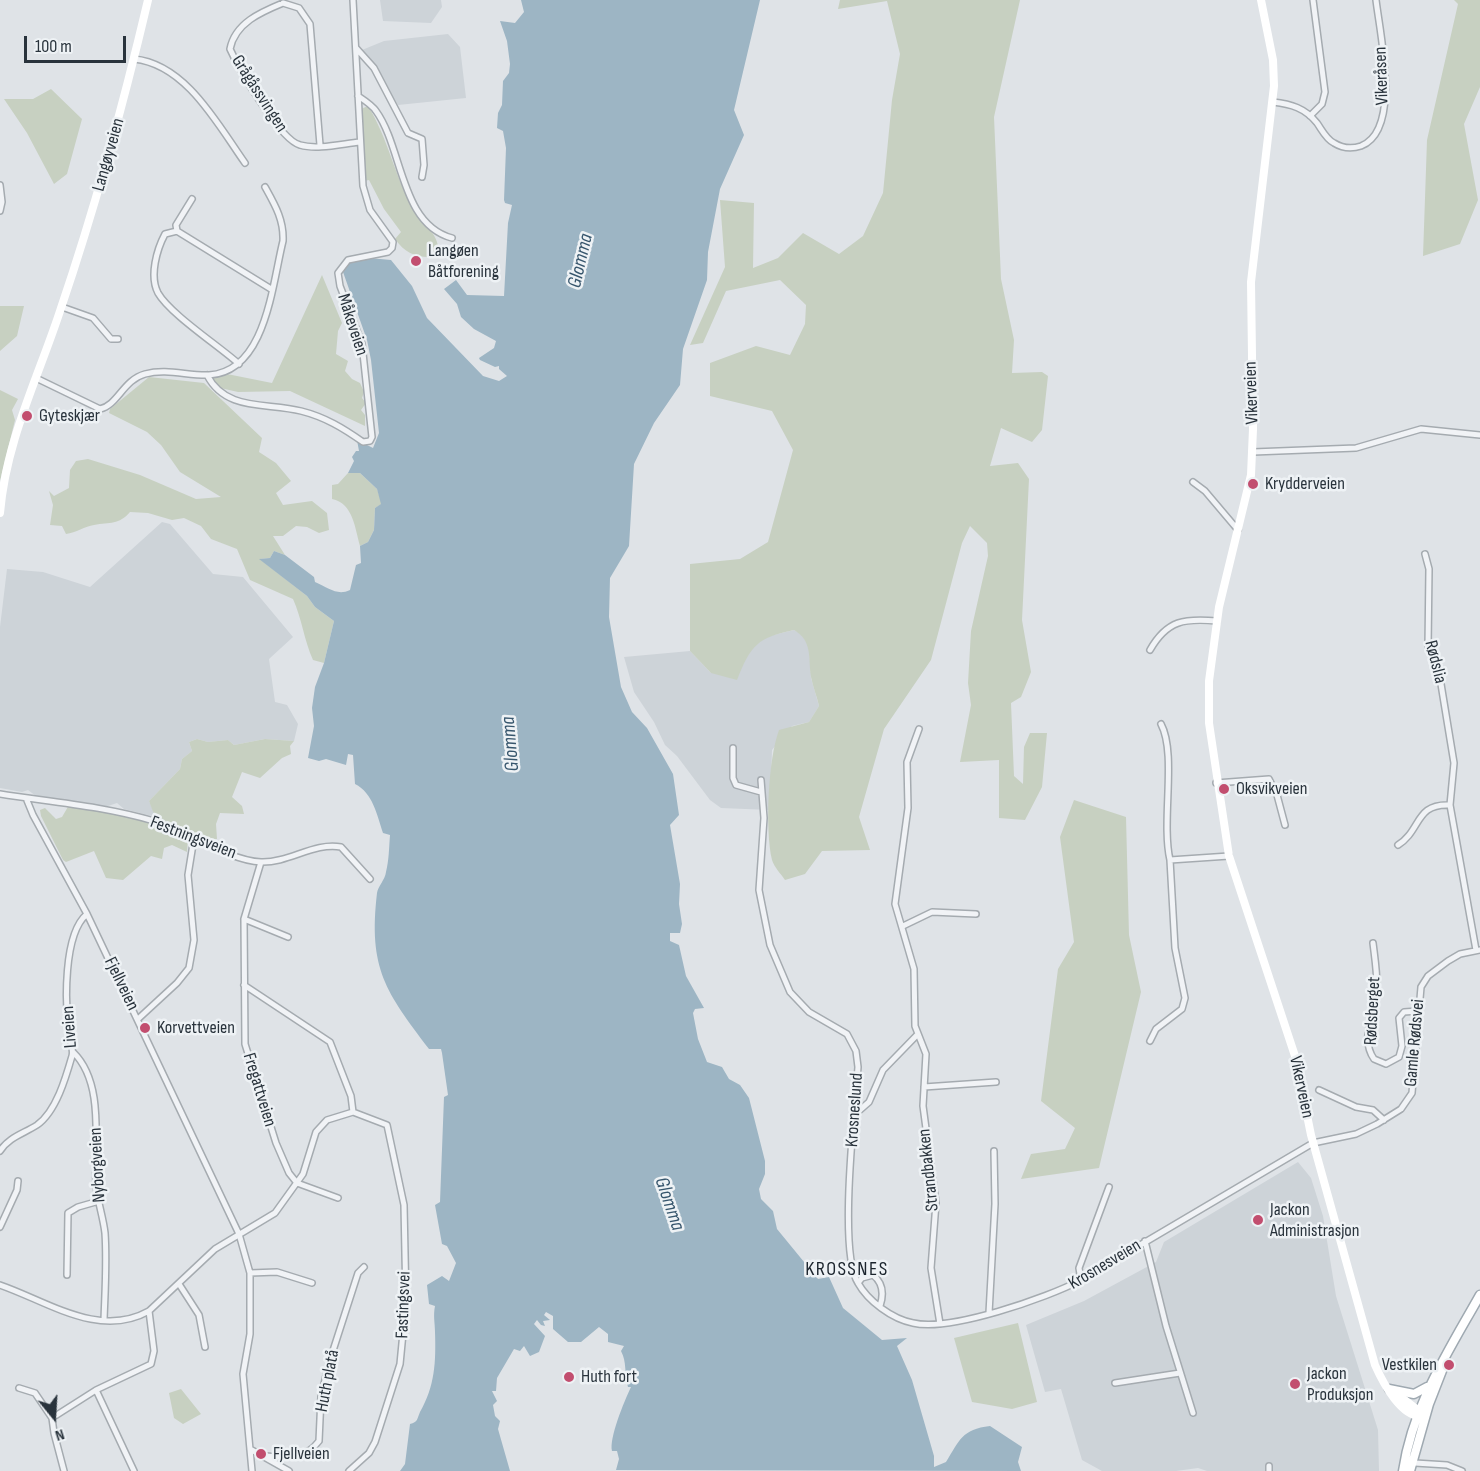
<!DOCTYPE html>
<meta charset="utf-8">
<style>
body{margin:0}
#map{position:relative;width:1480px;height:1471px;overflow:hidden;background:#dfe3e7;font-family:"Sofia Sans Condensed",sans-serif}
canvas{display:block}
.north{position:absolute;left:24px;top:1387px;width:60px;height:60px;-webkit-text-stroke:4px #eef2f5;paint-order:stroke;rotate:162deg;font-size:16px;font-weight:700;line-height:24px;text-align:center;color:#29333c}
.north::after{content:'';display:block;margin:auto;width:21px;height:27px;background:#29333c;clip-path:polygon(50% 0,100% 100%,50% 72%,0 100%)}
.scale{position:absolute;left:24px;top:36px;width:102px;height:27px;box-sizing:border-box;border:3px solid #29333c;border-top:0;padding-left:8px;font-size:18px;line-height:21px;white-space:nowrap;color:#29333c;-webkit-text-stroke:4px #eef2f5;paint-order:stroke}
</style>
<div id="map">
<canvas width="1480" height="1471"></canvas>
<div class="north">N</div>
<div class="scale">100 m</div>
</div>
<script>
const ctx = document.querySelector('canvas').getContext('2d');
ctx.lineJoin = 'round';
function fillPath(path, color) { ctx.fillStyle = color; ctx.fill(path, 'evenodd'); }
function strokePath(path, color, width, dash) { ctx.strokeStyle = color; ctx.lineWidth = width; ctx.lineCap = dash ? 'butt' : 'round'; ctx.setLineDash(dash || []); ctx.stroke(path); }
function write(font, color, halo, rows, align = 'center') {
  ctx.font = font + ' "Sofia Sans Condensed",sans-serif'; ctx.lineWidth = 5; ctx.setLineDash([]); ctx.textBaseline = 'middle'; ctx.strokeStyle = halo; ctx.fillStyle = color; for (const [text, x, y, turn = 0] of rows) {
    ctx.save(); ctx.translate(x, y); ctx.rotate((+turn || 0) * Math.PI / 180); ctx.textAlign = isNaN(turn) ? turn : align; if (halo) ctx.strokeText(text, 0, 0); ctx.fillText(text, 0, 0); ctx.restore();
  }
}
fillPath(new Path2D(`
 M380,0H441L442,7L431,23L383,21Z
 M448,34L460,47L466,98L398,105L362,50L384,41Z
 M162,522L170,524L213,574L243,577L293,637L269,659L275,702L287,705L298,724L294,741L265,739L234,745L228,740L208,742L197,739L189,742L192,751L182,759L180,769L149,801L156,817L124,809L117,803L105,807L36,796L28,790L22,792L0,788V627L7,569L43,572L90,587Z
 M794,630L801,634L809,645L811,678L819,706L809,722L792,726L772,750L770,810L721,808L710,800L677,756L665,745L654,722L634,692L624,657L690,651L711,673L748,651L765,637Z
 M1298,1162L1311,1178L1323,1216L1336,1296L1378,1430L1379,1471H1207L1198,1468L1176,1471H1102L1082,1460L1061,1389L1045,1392L1026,1325L1084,1301L1156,1262L1164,1242Z`), '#cdd3d8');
fillPath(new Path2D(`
 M840,0H1020L994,117L1001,279L1014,340L1012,373L1042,372L1048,376L1042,430L1032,442L1001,428L990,466L1018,463L1029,479L1022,620L1031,672L1021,697L1011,703L1014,776L1023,784L1024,747L1030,733H1047L1042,787L1025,820L999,818V760L960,762L971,705L968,683L971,631L988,556L987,543L970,526L962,543L931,660L884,729L859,817L870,850L822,851L805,874L785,880C781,874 774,867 772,860C765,830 768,759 779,730L809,722L819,706C817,697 813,687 811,677C808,658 813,641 794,630C757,638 751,645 737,680L711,673L690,651V564L740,559L768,542L793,450L772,411L710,396V363L756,346L790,355L805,324L806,305L780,280L726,291L703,343L690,345L725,267L720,200L754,203L753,268L778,258L803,233L839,254L863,236L883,193L892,100L900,54L887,1L838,9Z
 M1454,0H1480V87L1464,124L1478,200L1460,244L1423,256L1427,140L1458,4Z
 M51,89L82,119L67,174L54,184L27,133L4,99H33Z
 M368,106C388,138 395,177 413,209C425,232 436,225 440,256C421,259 407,256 395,239L401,232L384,209L369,180L364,181L361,109Z
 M322,275L342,323L338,331L336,354L348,361L345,371L352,379L360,383L364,392L362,398L366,403L361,410L365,415V426L290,391L238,392L216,387L211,380L214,376L227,374L272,383Z
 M0,306H24L17,336L0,351Z
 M149,377L204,383L262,438L259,452L276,463L291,481L276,493L283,505L312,501L327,513L329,530L319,533L307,527L296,526L283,536H273L285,555L274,551L270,558L260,559L307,596L315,607L334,621L324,663L313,660C304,640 302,619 293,599L250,580L237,549L211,539L201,526L184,518L172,520L148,513L130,512C119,525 110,522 94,525C85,526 76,533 66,534L62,526L50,525L53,505L49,491L54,496L69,488L70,470L76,461L88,459L140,475L196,499L221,497L180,472L161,445L147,432L109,413L110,409Z
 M0,390L18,399L12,410L15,420L0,481Z
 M348,473H360L377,489L382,504L375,508L374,530L368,542L360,546C355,528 353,503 332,499V485L338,484Z
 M197,739L208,742L228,740L234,745L265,739L294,741L290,746L291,754L282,758L260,778L242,772L232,797L242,806L244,814L220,813L216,824L217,839C198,840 173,829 158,818C153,814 151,806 149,801L180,769L182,759L192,751L189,742Z
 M1074,800L1126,817L1129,935L1141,992L1099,1168L1021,1179L1031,1154L1065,1149L1075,1128L1041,1101L1058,969L1074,942L1060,837Z
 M69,805L118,814L156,824L188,837L187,852L172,845L164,848L162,859L151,856L123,880L106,878L94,851L66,862L63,860L41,816L40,810L45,808L56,819L62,817Z
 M1018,1323L1037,1402L1012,1409L972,1402L954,1338Z
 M181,1389L201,1414L183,1424L174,1418L169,1393Z`), '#c7d0c1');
fillPath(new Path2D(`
 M521,0H760L734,110L744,135L720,189L708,252L707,280L683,349L680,385L654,423L634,464L629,546L610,578L609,617L621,687L632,712L647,728L673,774L679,815L670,825L680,884L679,904L682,924L680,933H670V941L679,945L686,976L704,1008L695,1009L693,1013L698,1039L707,1062L722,1067L729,1079L740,1085L749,1098L765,1161V1174L759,1189L761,1199L773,1211L777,1229L818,1279L829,1277L843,1308L882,1340L907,1338L897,1346L912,1380L934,1456V1467L946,1462C959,1441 962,1429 990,1426L1022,1447L1018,1462L1021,1471L616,1470L619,1459L617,1451H612C609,1438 624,1402 631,1387H628C624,1373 627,1362 621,1351L624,1346L608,1342V1334L599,1327L581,1342H568L553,1329V1316L546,1312L544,1315L550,1320L543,1321L545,1326L541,1325L537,1320L534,1324L545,1336L539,1352L530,1356L524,1346L520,1351L514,1349L497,1378L496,1391H492L497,1401L493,1405L495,1416L500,1421L498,1429L510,1471H400L405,1464L410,1424C418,1422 417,1419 420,1412C435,1386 436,1362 435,1332C435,1323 433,1316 435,1306L429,1304L427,1285L442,1276L449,1281L456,1263L447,1246L442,1244L435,1205L440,1202L444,1097L448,1095L442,1053L441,1049H429C386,992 368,969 377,893C378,886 385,880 386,872C389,860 389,848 390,835L383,833C377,815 373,793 355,784L353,755L348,754L346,765L326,759L319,761L308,758L314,726L312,708L315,687L324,663L334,621L315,607L307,596L259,559L270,558L274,551L285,555L314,577L315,582C329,588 337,596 350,590L356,565L361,563L360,546L368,542L374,530L375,508L381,504L377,489L360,473H348L354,461L352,457L356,451H359L357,440L373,448L379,433L371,360L367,340L343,272L347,263L369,258L391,260L412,286L427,318L483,376L499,381L507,376L499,369V366L495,367L480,360L479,358L494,348L496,341L474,329L461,317L457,304L444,289L456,280L467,295L504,296L508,223L512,205L505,203L504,200L506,148L503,131L497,128L498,113L502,105L503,81L509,73L510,64L507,41L500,21L515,23L524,12Z`), '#9db5c4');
const street = new Path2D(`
 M283,3C261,12 235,23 230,49C239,69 280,140 300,145C317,150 341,144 360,142
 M283,3L299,8L310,24L320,145
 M356,48L374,68L408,133L422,139L424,165L422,177
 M134,59C186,64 218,125 245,163
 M358,96C364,100 372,105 376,111C403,148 400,224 452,238
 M1273,102C1291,104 1305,108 1317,123C1322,130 1326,139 1334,143C1342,148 1352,149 1361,146C1402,130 1380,34 1376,0
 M1310,116L1322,104L1325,92L1313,0
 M0,185L2,202L0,211
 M177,231L176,225L192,199
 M62,307L93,318L111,339H118
 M239,364C219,346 170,314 158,293C149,276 157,249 165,234L177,231L271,289
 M207,375C226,412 267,402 301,411C325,417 343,428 363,442L370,441L372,437L362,344L340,286L338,273L348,260L388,252L392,248L393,242L370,210L363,186L353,0
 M36,378L100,409C118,405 123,380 145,374C167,368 188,376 209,375C266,372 272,285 283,241C284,220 275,205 265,187
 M1253,452L1356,448L1421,429L1480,435
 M1193,482L1205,491L1238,530
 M1425,554L1429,569L1428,647L1439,672L1454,763L1450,805
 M1150,650C1167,620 1185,618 1217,621
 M1161,724C1177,754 1161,821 1170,860
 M919,729L907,762L908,808L895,904L914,969L915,1026L926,1054L923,1106L936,1203L931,1268L940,1324
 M733,748V778L736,785L761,792
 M761,780L764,818L759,890L770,945L790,992L809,1012L847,1034L856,1051L858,1067C855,1109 838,1252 858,1283
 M1216,783L1269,779L1277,795L1285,825
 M0,794C52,802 103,806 154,821C185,831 230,861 261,862C289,863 314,842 341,847L370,879
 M26,798L33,815L87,914L239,1234L250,1273V1334L243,1374L252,1471
 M1398,845C1421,831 1415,803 1450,805L1476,950
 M261,862L244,919L245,1044L276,1143L289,1173L297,1183L338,1198
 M244,919L288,937
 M903,926L932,912L976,914
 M1373,943C1375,960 1379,983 1376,1000C1372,1018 1361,1041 1374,1059L1386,1064L1399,1057L1402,1046L1399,1018L1404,1012L1418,1011
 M244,985L330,1042L351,1096L353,1112
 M138,1019L177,983L189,968L194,940L188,875L194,838
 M1150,1041L1156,1029L1182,1009L1185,998L1175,948L1170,860L1229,856
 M73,1052C105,1083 94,1143 96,1184C97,1200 103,1216 105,1233C107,1262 105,1291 104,1320
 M924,1087L996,1082
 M1319,1090L1356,1107L1373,1110L1384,1120
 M853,1116L869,1102L883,1070L917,1035
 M0,1151C9,1137 23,1134 37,1125C56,1112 66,1077 72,1056C74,1049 70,1041 69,1034C65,1004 63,934 87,914
 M0,1227L17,1190L18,1181
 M1145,1241L1166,1326L1193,1413
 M250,1273L277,1272L312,1283
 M67,1275L68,1213L78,1207L99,1201
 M1081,1280L1079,1268L1109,1187
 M179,1284L199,1315L205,1347
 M0,1285C47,1301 99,1339 149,1311L215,1249L275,1213L303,1174L316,1132L327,1120L353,1112L387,1125L404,1205L406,1302L400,1364L375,1442L369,1453L349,1471
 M880,1306C884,1294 883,1283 873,1275L862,1278L858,1283C868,1301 892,1319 913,1323C949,1332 1047,1298 1081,1280L1313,1143L1356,1134L1377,1124L1401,1109L1412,1093L1421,987L1428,976L1448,961L1460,954L1480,950
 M989,1313L995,1204L994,1151
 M1115,1383L1180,1373
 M19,1388L35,1393L52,1418
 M96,1390L134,1471
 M250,1449L289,1471
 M266,1456C286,1458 305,1460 319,1441L321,1397L329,1363L358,1273L364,1267
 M1415,1463L1447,1465L1462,1471
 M64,1471L54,1433L52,1418L96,1390L151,1364L154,1351L149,1311
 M1269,1471V1466`);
const primary = new Path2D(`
 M1389,1389L1414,1394L1427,1387
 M1403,1471C1413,1405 1448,1352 1480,1295
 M1410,1471L1429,1404L1445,1363`);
strokePath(street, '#a5abb0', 8);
strokePath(primary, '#9fa9b1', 11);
strokePath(street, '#f1f3f6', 5);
strokePath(new Path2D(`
 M1261,0L1273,60L1274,86L1251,282L1253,429L1251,475L1219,607L1209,681V723L1229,856L1295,1056L1311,1135L1375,1365C1383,1383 1402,1419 1423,1416
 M0,513C6,440 39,376 61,308C96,205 123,106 148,0
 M1393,1391L1424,1415`), '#fff', 8);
strokePath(primary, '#fff', 8);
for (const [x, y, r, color] of [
 [416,261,6,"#c24e6f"],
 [27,416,6,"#c24e6f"],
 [1253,484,6,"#c24e6f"],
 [1224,789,6,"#c24e6f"],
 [145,1028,6,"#c24e6f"],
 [1258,1220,6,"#c24e6f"],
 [1449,1365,6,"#c24e6f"],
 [569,1377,6,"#c24e6f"],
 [1295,1384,6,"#c24e6f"],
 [261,1454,6,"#c24e6f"]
]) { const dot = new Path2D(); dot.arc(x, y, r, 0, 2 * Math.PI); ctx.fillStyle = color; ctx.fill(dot); strokePath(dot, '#eef2f5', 2); }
write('18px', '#29333c', '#eef2f5', [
 ["Vikeråsen",1382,76,-92],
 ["Grågåssvingen",259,94,57],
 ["Langøyveien",109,155,-74],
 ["Måkeveien",352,325,72],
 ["Vikerveien",1252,393,-92],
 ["Rødslia",1435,662,76],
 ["Festningsveien",193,838,21],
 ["Fjellveien",121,984,64],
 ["Rødsberget",1373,1011,-87],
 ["Liveien",70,1027,-94],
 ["Gamle Rødsvei",1415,1043,-85],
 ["Vikerveien",1301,1087,78],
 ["Fregattveien",259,1090,73],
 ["Krosneslund",855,1110,-86],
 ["Nyborgveien",98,1165,-93],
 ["Strandbakken",929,1170,-96],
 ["Krosnesveien",1105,1265,-31],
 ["Fastingsvei",404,1305,-88],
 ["Huth platå",328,1381,-79]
]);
write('18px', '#29333c', '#eef2f5', [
 ["Langøen",428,251],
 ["Båtforening",428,272],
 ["Gyteskjær",39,416],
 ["Krydderveien",1265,484],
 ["Oksvikveien",1236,789],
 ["Korvettveien",157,1028],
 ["Jackon",1270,1210],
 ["Administrasjon",1270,1231],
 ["Vestkilen",1437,1365,"right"],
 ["Jackon",1307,1374],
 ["Produksjon",1307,1395],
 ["Huth fort",581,1377],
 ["Fjellveien",273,1454]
], 'left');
write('italic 20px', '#37566d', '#eef2f5', [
 ["Glomma",581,261,-77],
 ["Glomma",511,744,-95],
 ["Glomma",669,1204,71]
]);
ctx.letterSpacing = '1.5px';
write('20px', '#1b242d', '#eef2f5', [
 ["KROSSNES",847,1270]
]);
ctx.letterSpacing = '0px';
</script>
